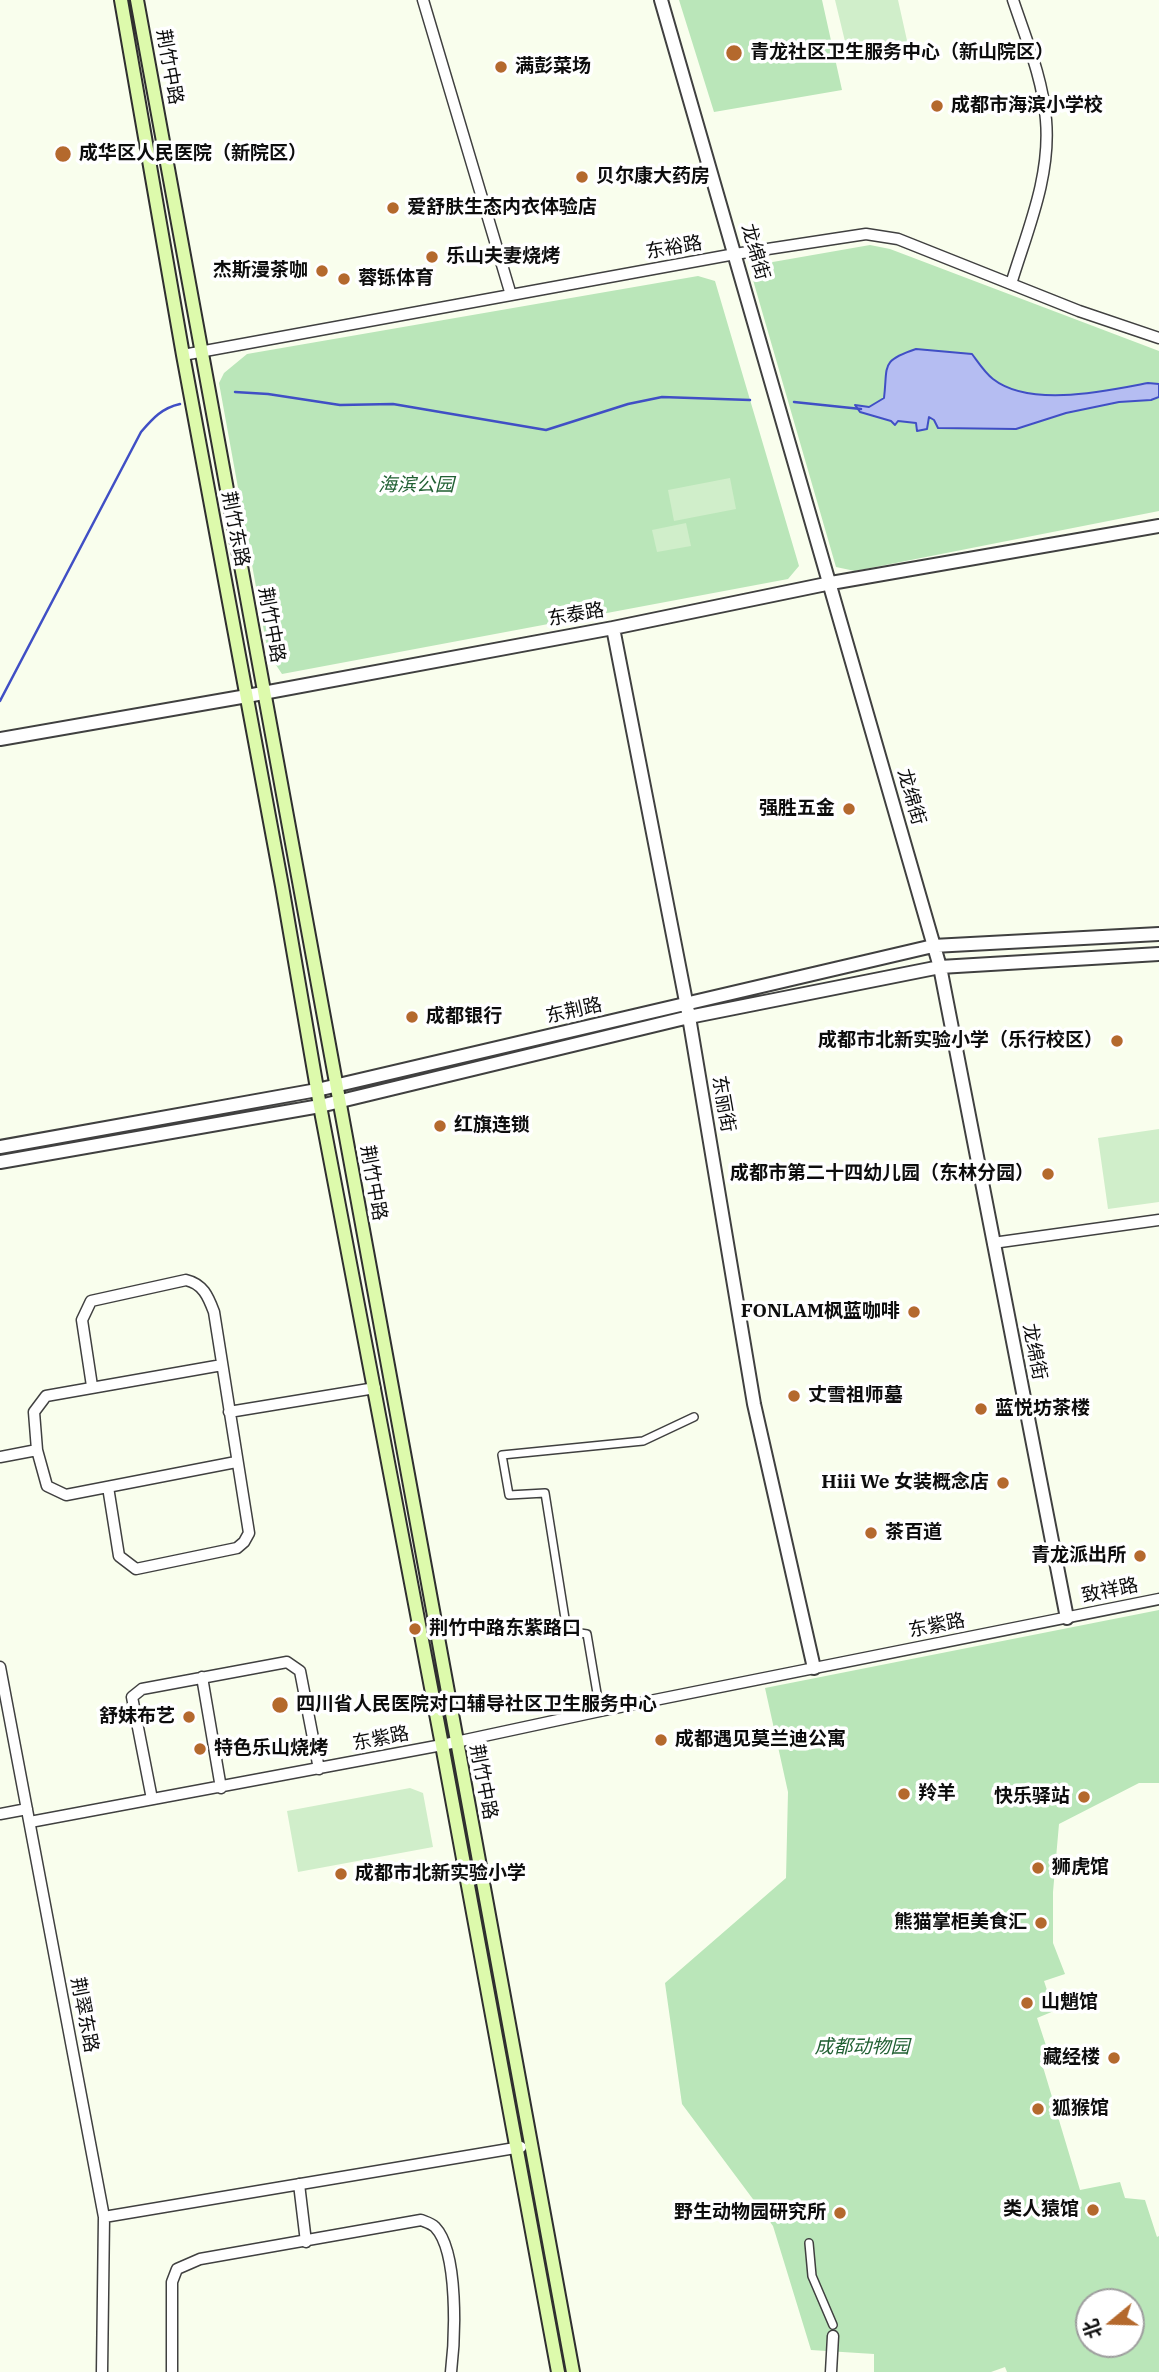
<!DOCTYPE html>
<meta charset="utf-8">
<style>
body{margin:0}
#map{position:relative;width:1159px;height:2372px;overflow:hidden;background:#f9feed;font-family:"IBM Plex Serif","Noto Sans SC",serif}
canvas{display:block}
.north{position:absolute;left:1075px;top:2288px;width:70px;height:70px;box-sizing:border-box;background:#fff;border:2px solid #9e9e9e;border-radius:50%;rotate:251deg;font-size:19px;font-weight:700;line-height:28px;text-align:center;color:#0d0d0d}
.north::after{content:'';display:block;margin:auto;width:24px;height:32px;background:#b4692d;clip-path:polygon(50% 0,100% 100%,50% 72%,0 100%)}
</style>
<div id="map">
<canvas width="1159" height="2372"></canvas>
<div class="north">北</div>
</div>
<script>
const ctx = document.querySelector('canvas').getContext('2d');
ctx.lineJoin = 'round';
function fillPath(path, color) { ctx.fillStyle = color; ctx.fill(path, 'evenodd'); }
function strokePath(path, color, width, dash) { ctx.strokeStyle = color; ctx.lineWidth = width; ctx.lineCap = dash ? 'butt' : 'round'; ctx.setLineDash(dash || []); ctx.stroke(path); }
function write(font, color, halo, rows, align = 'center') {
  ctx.font = font + ' "IBM Plex Serif","Noto Sans SC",serif'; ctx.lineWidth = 7; ctx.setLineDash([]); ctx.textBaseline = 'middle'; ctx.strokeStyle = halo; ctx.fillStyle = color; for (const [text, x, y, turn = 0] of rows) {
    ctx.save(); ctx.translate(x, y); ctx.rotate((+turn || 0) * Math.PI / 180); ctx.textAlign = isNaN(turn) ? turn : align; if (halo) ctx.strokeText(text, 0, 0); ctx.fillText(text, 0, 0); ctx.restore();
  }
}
fillPath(new Path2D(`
 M679,0H822L842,90L714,112Z
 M870,245L890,249L1159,351V511L855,571L836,567L753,280L767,263Z
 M698,276L715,281L799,566L788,579L282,674L268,653L219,383L224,373L247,354Z
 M1159,1610V1783H1139L1059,1824L1053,1892V1943L1065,1974L1044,1981L1054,2011L1037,2018L1051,2061L1043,2067L1080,2190L1120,2182L1125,2198L1145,2200L1157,2237L1159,2236V2372H1007L1005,2367L991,2372H874V2354L811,2350L773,2226L682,2104L665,1983L786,1878L788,1792L765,1688ZM1089,2302H1131V2344H1089Z`), '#bae6b9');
fillPath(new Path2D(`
 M835,0H898L908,45L849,58Z
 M730,478L736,509L674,521L668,490Z
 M686,523L691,546L657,552L652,530Z
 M1159,1129V1202L1108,1209L1098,1138Z
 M410,1788L423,1793L433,1847L298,1872L287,1811Z`), '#d0eeca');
const water = new Path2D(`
 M916,349L972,354C978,362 985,373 993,379C1030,408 1106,391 1148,383L1159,384V397L1151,400L1119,402L1066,413L1016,429L938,428L934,420L929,417L927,429L917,431L916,423L898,421L895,425L891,421L860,412L855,405L869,407L884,398C888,365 880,361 916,349Z`);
fillPath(water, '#b5bdf2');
strokePath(water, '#404fc5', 2);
strokePath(new Path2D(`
 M235,392L268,394L340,405L393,404L546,430L628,404L662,397L750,400
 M794,402L861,409
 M0,701L141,432C153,418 162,408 180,404`), '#404fc5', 2.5);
const pedestrian = new Path2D(`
 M600,1711L587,1634L567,1631L545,1493L509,1495L502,1455L643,1441L694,1417
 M809,2243L812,2276L833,2325`);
const minor = new Path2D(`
 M423,0L511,295
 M1011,284C1027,231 1051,177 1046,120C1043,79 1026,39 1013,0
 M183,355L735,254L866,234L898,239L1079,311L1159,338
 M993,1243L1159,1220
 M222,1365L46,1396L34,1412L37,1450L47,1486L66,1495L236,1462
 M92,1386L82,1320L91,1301L186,1280C203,1284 208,1296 214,1312L249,1533L244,1542L237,1548L136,1569L119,1556L108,1487
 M229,1412L375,1388
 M0,1457L37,1450
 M0,1667L104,2217L102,2372
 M202,1677L221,1788
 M152,1799L132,1697L142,1689L287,1662L300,1671L319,1769
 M0,1814L27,1809
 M30,1822L442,1745L600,1711L1159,1599
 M299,2184L306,2242
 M104,2217L521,2147
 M172,2372V2282L177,2269L200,2259L421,2220C426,2222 431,2223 435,2227C459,2252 455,2339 451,2372
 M831,2372L833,2336`);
const tertiary = new Path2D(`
 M661,0L940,967L1067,1618
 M613,628L689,1017L754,1404L814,1668
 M0,739L247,696L613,628L831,583L1159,526
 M0,1147L317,1090L933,946L1159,934
 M0,1162L320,1106L689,1017L940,967L1159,954`);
const secondary = new Path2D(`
 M121,0L183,355L282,886L320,1106L442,1745L558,2372
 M137,0L573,2372`);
strokePath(pedestrian, '#404040', 10);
strokePath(minor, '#404040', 13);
strokePath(tertiary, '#404040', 16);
strokePath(secondary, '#2f2f2f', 16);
strokePath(pedestrian, '#fff', 7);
strokePath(minor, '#fff', 10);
strokePath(tertiary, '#fff', 12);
strokePath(secondary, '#ddfaac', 12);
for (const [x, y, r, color] of [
 [734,53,9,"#b4692d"],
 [501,67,7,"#b4692d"],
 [937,106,7,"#b4692d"],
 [63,154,9,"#b4692d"],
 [582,177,7,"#b4692d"],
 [393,208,7,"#b4692d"],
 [432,257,7,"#b4692d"],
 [322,271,7,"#b4692d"],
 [344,279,7,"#b4692d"],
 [849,809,7,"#b4692d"],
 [412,1017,7,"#b4692d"],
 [1117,1041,7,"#b4692d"],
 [440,1126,7,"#b4692d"],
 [1048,1174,7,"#b4692d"],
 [914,1312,7,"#b4692d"],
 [794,1396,7,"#b4692d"],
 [981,1409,7,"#b4692d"],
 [1003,1483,7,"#b4692d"],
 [871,1533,7,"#b4692d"],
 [1140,1556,7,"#b4692d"],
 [415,1629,7,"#b4692d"],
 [280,1705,9,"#b4692d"],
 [189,1717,7,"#b4692d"],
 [661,1740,7,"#b4692d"],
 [200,1749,7,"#b4692d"],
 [904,1794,7,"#b4692d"],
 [1084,1797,7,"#b4692d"],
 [1038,1868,7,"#b4692d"],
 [341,1874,7,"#b4692d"],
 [1041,1923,7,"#b4692d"],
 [1027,2003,7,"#b4692d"],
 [1114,2058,7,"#b4692d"],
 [1038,2109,7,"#b4692d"],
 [1093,2210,7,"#b4692d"],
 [840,2213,7,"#b4692d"]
]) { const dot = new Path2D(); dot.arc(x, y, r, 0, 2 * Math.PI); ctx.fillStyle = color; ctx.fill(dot); strokePath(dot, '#fff', 2.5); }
write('bold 19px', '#0d0d0d', '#fff', [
 ["青龙社区卫生服务中心（新山院区）",750,53],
 ["满彭菜场",515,67],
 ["成都市海滨小学校",951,106],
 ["成华区人民医院（新院区）",79,154],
 ["贝尔康大药房",596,177],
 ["爱舒肤生态内衣体验店",407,208],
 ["乐山夫妻烧烤",446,257],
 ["杰斯漫茶咖",308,271,"right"],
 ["蓉铄体育",358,279],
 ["强胜五金",835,809,"right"],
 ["成都银行",426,1017],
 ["成都市北新实验小学（乐行校区）",1103,1041,"right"],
 ["红旗连锁",454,1126],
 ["成都市第二十四幼儿园（东林分园）",1034,1174,"right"],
 ["FONLAM枫蓝咖啡",900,1312,"right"],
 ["丈雪祖师墓",808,1396],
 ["蓝悦坊茶楼",995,1409],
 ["Hiii We 女装概念店",989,1483,"right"],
 ["茶百道",885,1533],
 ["青龙派出所",1126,1556,"right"],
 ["荆竹中路东紫路口",429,1629],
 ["四川省人民医院对口辅导社区卫生服务中心",296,1705],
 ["舒妹布艺",175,1717,"right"],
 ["成都遇见莫兰迪公寓",675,1740],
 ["特色乐山烧烤",214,1749],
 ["羚羊",918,1794],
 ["快乐驿站",1070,1797,"right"],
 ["狮虎馆",1052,1868],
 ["成都市北新实验小学",355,1874],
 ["熊猫掌柜美食汇",1027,1923,"right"],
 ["山魈馆",1041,2003],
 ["藏经楼",1100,2058,"right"],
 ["狐猴馆",1052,2109],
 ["类人猿馆",1079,2210,"right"],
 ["野生动物园研究所",826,2213,"right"]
], 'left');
write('19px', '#0d0d0d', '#fff', [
 ["荆竹中路",169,67,80],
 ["东裕路",674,248,-10],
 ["龙绵街",755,252,74],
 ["荆竹东路",235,529,79],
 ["东泰路",576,615,-10],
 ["荆竹中路",271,625,80],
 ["龙绵街",911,797,74],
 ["东荆路",574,1011,-13],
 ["东丽街",723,1104,80],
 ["荆竹中路",373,1183,80],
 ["龙绵街",1034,1352,79],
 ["致祥路",1110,1591,-12],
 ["东紫路",937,1626,-11],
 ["东紫路",381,1739,-11],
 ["荆竹中路",483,1782,79],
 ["荆翠东路",84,2015,79]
]);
write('italic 19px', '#216033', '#fff', [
 ["海滨公园",416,486],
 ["成都动物园",862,2048]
]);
</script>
